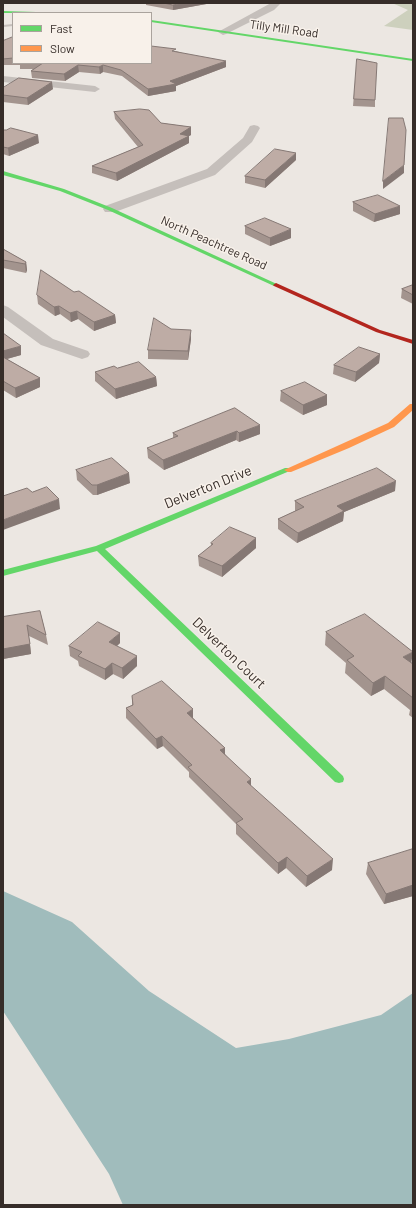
<!DOCTYPE html>
<style>
body{margin:0}
#map{position:relative;width:416px;height:1208px;overflow:hidden;background:#ece7e2;font-family:Barlow,sans-serif}
canvas{display:block}
.frame{position:absolute;inset:0;border:4px solid #362d29;pointer-events:none}
.legend{position:absolute;left:12px;top:12px;width:140px;height:52px;box-sizing:border-box;background:#f8f1ea;border:1px solid #aaa39d;margin:0;padding:5px 7px;list-style:none;font-size:12px;color:#362d29}
.legend li{display:flex;align-items:center;gap:8px;height:20px}
.legend b{width:20px;border:1px solid #aaa39d}
</style>
<div id="map">
<canvas width="416" height="1208"></canvas>
<div class="frame"></div>
<ul class="legend">
<li><b style="height:5px;background:#63d668"></b>Fast</li>
<li><b style="height:5px;background:#ff974d"></b>Slow</li>
</ul>
</div>
<script>
const ctx = document.querySelector('canvas').getContext('2d');
ctx.lineJoin = 'round';
function fillPath(path, color) { ctx.fillStyle = color; ctx.fill(path, 'evenodd'); }
function strokePath(path, color, width, dash) { ctx.strokeStyle = color; ctx.lineWidth = width; ctx.lineCap = dash ? 'butt' : 'round'; ctx.setLineDash(dash || []); ctx.stroke(path); }
function write(font, color, halo, rows, align = 'center') {
  ctx.font = font + ' Barlow,sans-serif'; ctx.lineWidth = 3; ctx.setLineDash([]); ctx.textBaseline = 'middle'; ctx.strokeStyle = halo; ctx.fillStyle = color; for (const [text, x, y, turn = 0] of rows) {
    ctx.save(); ctx.translate(x, y); ctx.rotate((+turn || 0) * Math.PI / 180); ctx.textAlign = isNaN(turn) ? turn : align; if (halo) ctx.strokeText(text, 0, 0); ctx.fillText(text, 0, 0); ctx.restore();
  }
}
fillPath(new Path2D(`
 M392,3H413V30L384,26L408,10Z`), '#cdd0bd');
fillPath(new Path2D(`
 M3,891L72,922L149,991L236,1048L289,1039L381,1015L413,993V1205H123L109,1174L3,1011Z`), '#a0bcbc');
fillPath(new Path2D(`
 M13,24V26L3,27V25Z`), '#c5bfbb');
fillPath(new Path2D(`
 M271,3H281L274,10L226,34L223,35L218,32Z
 M3,76L95,86L100,89L95,92L3,82Z
 M254,125L258,126L260,128L252,142L215,175L115,212H105L103,209L105,206L207,169L243,138L250,126Z
 M3,305L8,307L53,339L88,351L90,354L88,357L82,359L41,345L3,317Z`), '#c5bfbb');
fillPath(new Path2D(`
 M3,11L36,12L38,13H3Z
 M151,20L413,59V61L151,22Z
 M3,171L64,189L112,208L279,285L274,286L108,210L60,191L3,175Z
 M285,468H288L292,470L105,549L343,776L344,779L343,782L339,783L335,782L97,551L3,576V570L96,546Z`), '#63d668');
fillPath(new Path2D(`
 M410,404H413V410L394,427L349,448L291,472H288L284,470L388,423Z`), '#ff974d');
fillPath(new Path2D(`
 M276,283L380,330L413,340V344L376,332L274,286L273,285Z`), '#b3261e');
fillPath(new Path2D(`
 M146,3H212L173,10L146,5Z
 M13,37V63H151L176,51L226,67L176,86V91L148,96L122,76L103,72L100,74L79,72L65,81L32,78L31,71L33,69H20V65H3V41Z
 M357,59L375,100V107L353,106Z
 M3,88L53,89L28,105L3,102Z
 M114,112L161,123L191,127V135L189,136V143L117,181L92,173V166L138,147L115,119Z
 M3,130L39,143L9,156L3,154Z
 M296,160L265,188L245,183V176Z
 M353,202L400,214L374,222L353,211Z
 M245,226L291,238L270,246L245,234Z
 M3,249L26,262L27,270L26,273L3,268Z
 M413,285V304L401,298L402,289Z
 M74,292L115,315L116,323L94,331L78,319L71,322L60,314L55,316L38,304L37,295Z
 M171,329L191,339L188,360L148,359V350Z
 M3,333L21,355L7,359L40,378V387L16,398L3,390Z
 M380,354L379,363L355,382L333,374L334,365Z
 M117,368L156,377L157,386L116,399L95,381V372Z
 M281,391L327,395V405L303,415L280,401Z
 M235,408L260,434L239,442L236,440L164,470L148,458L147,448L173,438V433Z
 M76,470L130,483L97,495H93L77,480Z
 M395,491L344,512L343,521L297,543L278,529V519L295,511V501Z
 M256,538V548L222,577L199,566L198,556L211,546V543Z
 M40,611L46,635L48,645L29,636L31,654L3,659V617Z
 M326,632L411,663L413,664V718L409,715L410,710L384,689L371,696L345,673L346,663L325,645Z
 M120,643L117,646L137,666L123,679L113,674L105,680L79,666L78,661L70,656L69,646Z
 M132,696L193,718L225,748V754L251,786L332,870L306,887L286,868L278,874L236,834V824L189,777V772L163,746L157,749L126,718V708L132,705Z
 M413,849V896L384,904L366,874L368,863Z`), '#a3948e');
fillPath(new Path2D(`
 M183,3H212L173,10V5Z
 M226,61V67L176,86V91L148,96V89Z
 M78,65L79,72L65,81L64,74Z
 M103,65V72L100,74L99,67Z
 M52,82L53,89L28,105L27,98Z
 M191,127V135L189,136V143L117,181L116,173Z
 M38,135L39,143L9,156L8,148Z
 M296,153V160L265,188V180Z
 M404,165V173L383,189V181Z
 M400,206V214L374,222L375,214Z
 M291,229V238L270,246V238Z
 M26,262L27,270L26,273L25,264Z
 M59,306L60,314L55,316L54,307Z
 M77,311L78,319L71,322L70,313Z
 M115,315L116,323L94,331V322Z
 M191,330V339L188,360V351Z
 M21,346V355L3,360V351Z
 M380,354L379,363L355,382L356,372Z
 M156,377L157,386L116,399L115,389Z
 M40,378V387L16,398L15,388Z
 M327,395V405L303,415V405Z
 M260,425V434L239,442V433Z
 M237,431L236,440L164,470L163,460Z
 M129,473L130,483L97,495V485Z
 M396,481L395,491L344,512L343,521L297,543L298,533L337,506Z
 M59,499L60,509L3,530V520Z
 M256,538V548L222,577V566Z
 M120,633V643L109,653V642Z
 M30,644L31,654L3,659V649Z
 M413,652L411,665L403,657Z
 M137,656V666L123,679L122,668Z
 M112,663L113,674L105,680V669Z
 M385,676L384,689L371,696L373,683Z
 M193,709V720L187,713Z
 M162,736L163,746L157,749L156,739Z
 M225,748V758L220,750Z
 M251,779V790L247,782Z
 M287,857L286,868L278,874V863Z
 M333,859L332,870L306,887L307,876Z
 M413,885V896L384,904L386,894Z`), '#857874');
const building = new Path2D(`
 M164,3H183L173,5Z
 M13,37V58L3,59V41Z
 M151,46L176,49L172,51L226,61L170,81L176,84L148,89L121,70L103,65L99,67L78,65L64,74L31,71L43,63H151Z
 M357,59L377,63L375,100L354,99Z
 M19,78L52,82L27,98L3,95V88Z
 M140,109L149,110L161,123L191,127L180,134L189,136L116,173L92,166L143,145L114,112Z
 M389,118H403L406,130L404,165L383,181Z
 M11,128L38,135L8,148L3,147V130H6Z
 M275,149L296,153L265,180L245,176Z
 M378,195L400,206L375,214L353,202Z
 M265,218L291,229L270,238L245,226Z
 M3,249L26,262L25,264L3,260Z
 M41,270L74,292L79,291L115,315L94,322L77,311L70,313L59,306L54,307L37,295Z
 M413,285V295L402,289Z
 M154,318L171,329L191,330L188,351L148,350Z
 M3,333L21,346L3,351Z
 M359,347L380,354L356,372L334,365Z
 M3,357L40,378L15,388L3,381Z
 M139,362L156,377L115,389L95,372L114,366L117,368Z
 M305,382L327,395L303,405L281,391Z
 M235,408L260,425L239,433L237,431L163,460L147,448L178,436L173,433Z
 M112,458L129,473L97,485H92L76,470Z
 M377,468L396,481L337,506L344,511L298,533L278,519L304,507L295,501Z
 M47,487L59,499L3,520V496L27,488L32,492Z
 M230,527L256,538L222,566L198,556L213,544L211,543Z
 M40,611L46,635L27,625L30,644L3,649V617Z
 M365,614L413,652L403,657L413,664V698L385,676L373,683L347,660L354,656L326,632Z
 M98,622L120,633L109,642L137,656L122,668L112,663L105,669L78,656L82,652L69,646Z
 M162,681L193,709L187,713L225,748L220,750L251,779L247,782L333,859L307,876L287,857L278,863L236,823L243,819L188,767L192,765L162,736L156,739L126,708L133,705L132,696Z
 M413,849V885L386,894L368,863Z`);
fillPath(building, '#beaca5');
strokePath(building, '#857874', 1);
write('12px', '#362d29', '#f8f1ea', [
 ["Tilly Mill Road",284,29,8],
 ["North Peachtree Road",214,243,24]
]);
write('14px', '#362d29', '#f8f1ea', [
 ["Delverton Drive",208,487,-22],
 ["Delverton Court",229,653,44]
]);
</script>
